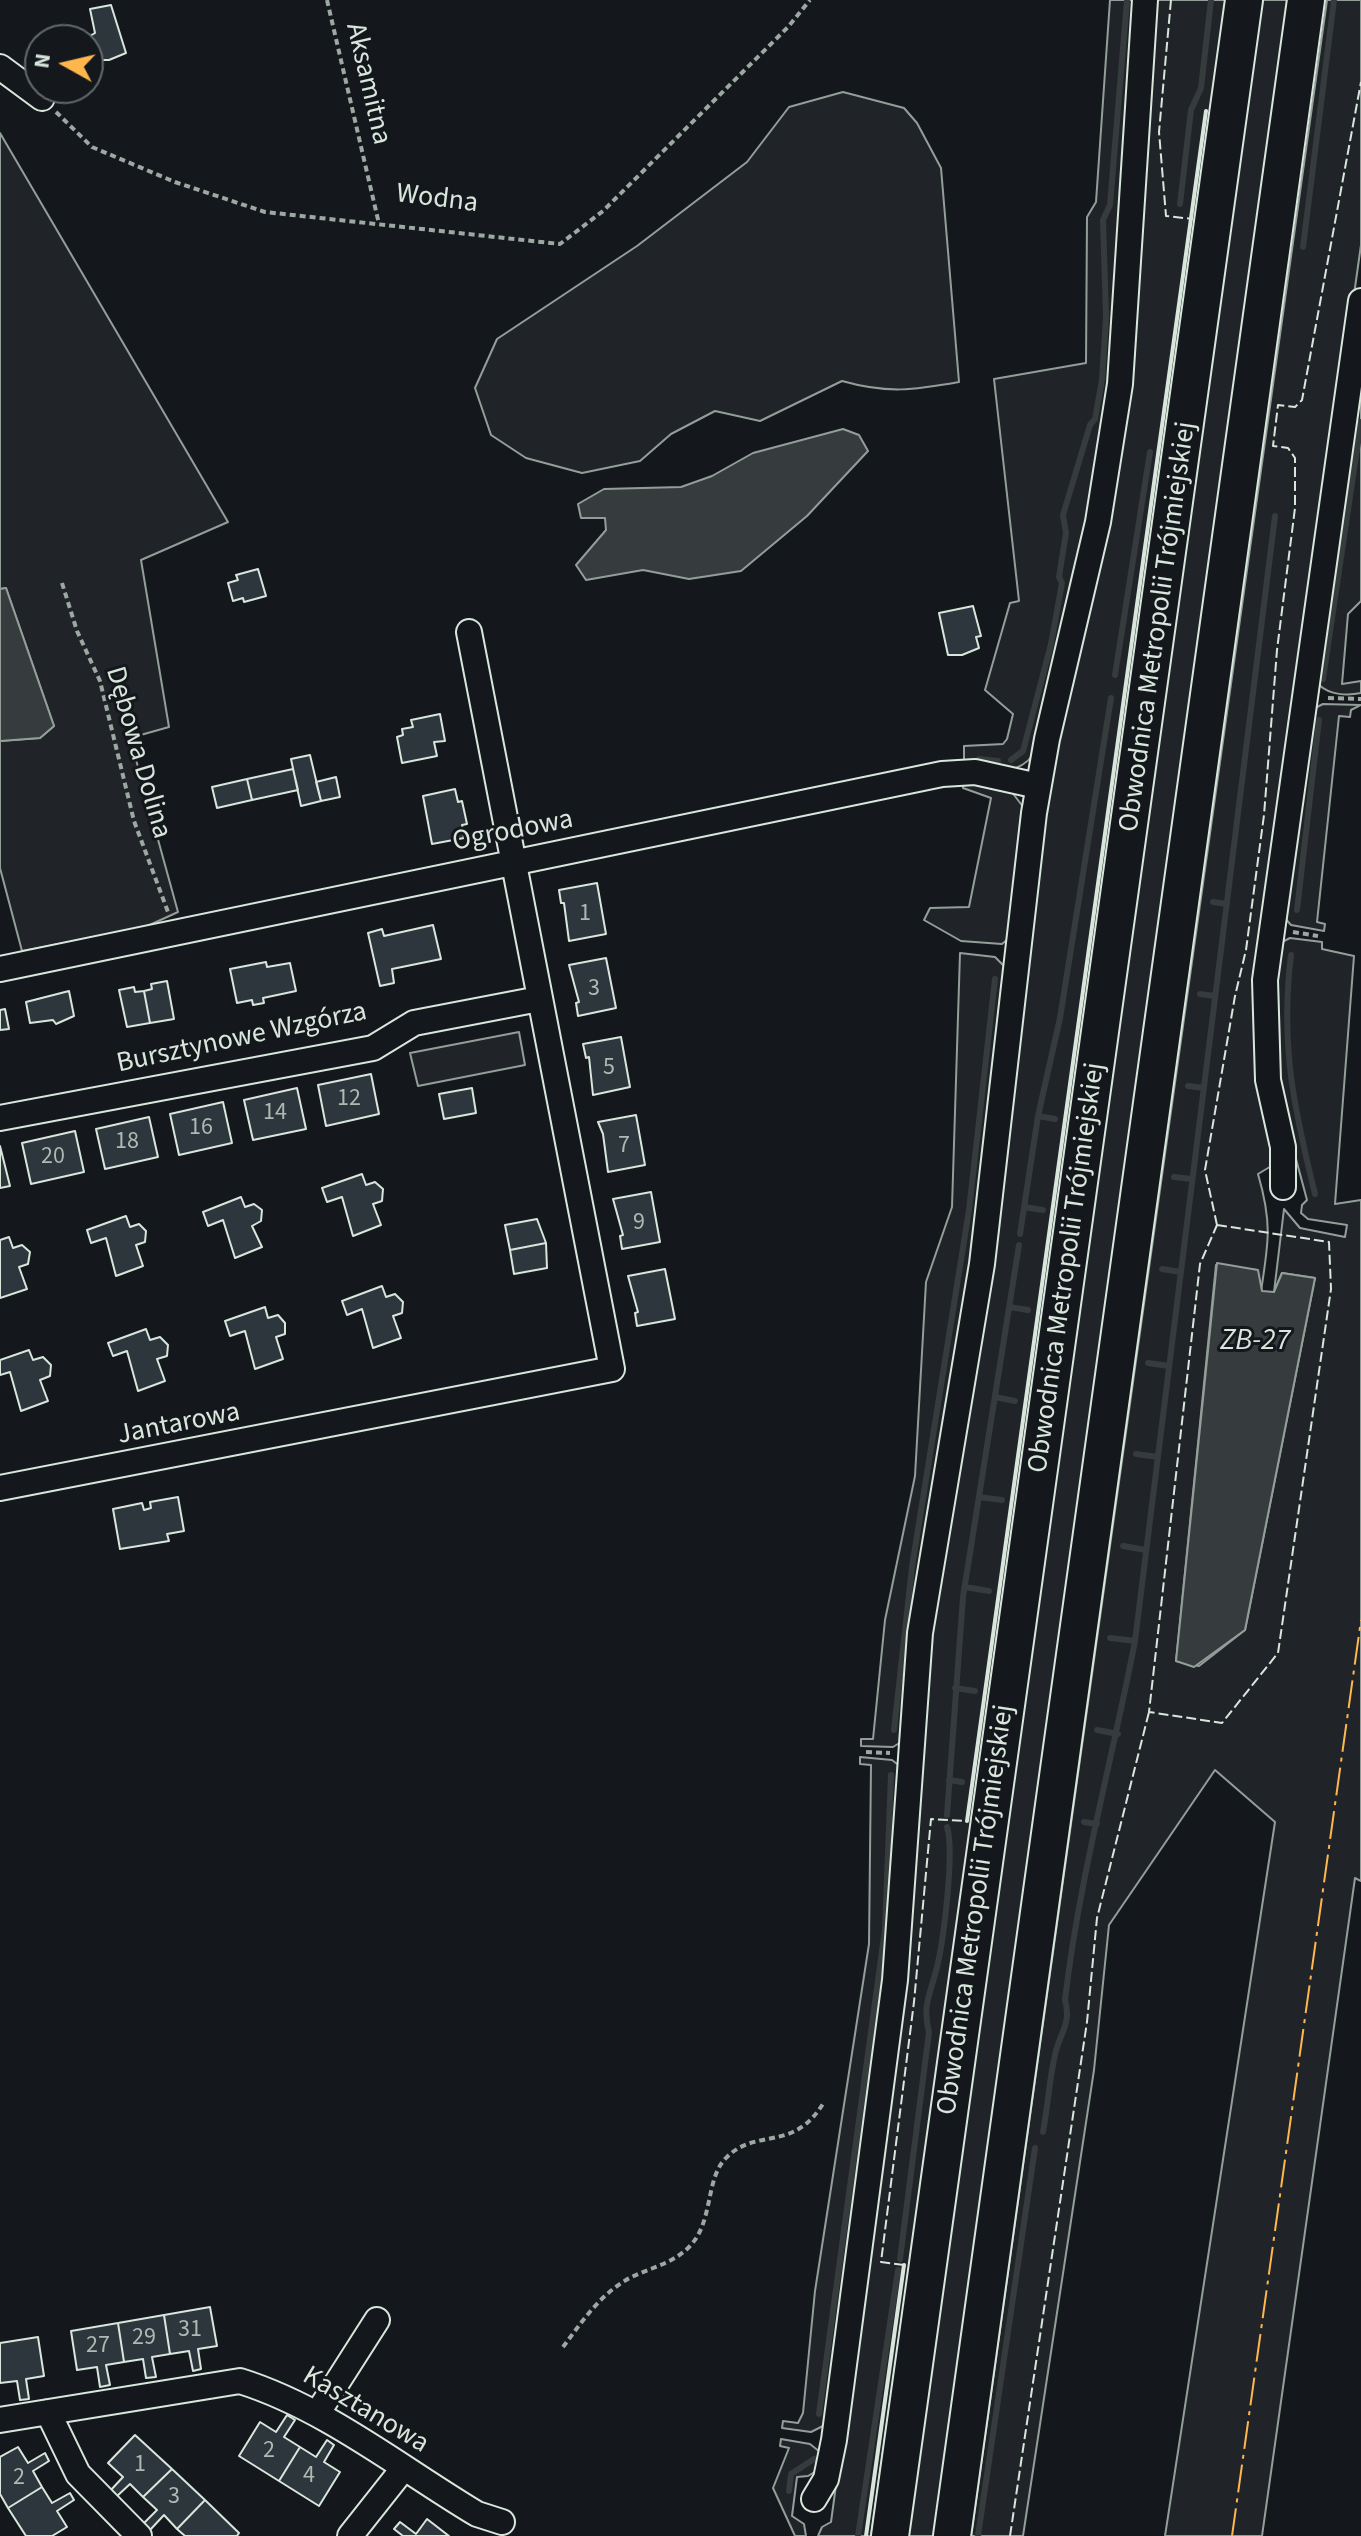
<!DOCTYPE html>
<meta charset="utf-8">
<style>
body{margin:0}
#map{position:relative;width:1361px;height:2536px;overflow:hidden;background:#14181c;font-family:"Source Sans 3",sans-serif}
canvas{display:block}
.north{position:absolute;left:24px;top:24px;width:80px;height:80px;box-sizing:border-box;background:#14181c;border:2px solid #626a69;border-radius:50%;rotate:278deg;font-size:22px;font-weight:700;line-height:32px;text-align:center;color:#d8e6dc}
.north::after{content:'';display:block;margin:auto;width:28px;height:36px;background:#ffb74d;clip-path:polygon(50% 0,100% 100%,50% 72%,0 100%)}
</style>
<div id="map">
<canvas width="1361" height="2536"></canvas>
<div class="north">N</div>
</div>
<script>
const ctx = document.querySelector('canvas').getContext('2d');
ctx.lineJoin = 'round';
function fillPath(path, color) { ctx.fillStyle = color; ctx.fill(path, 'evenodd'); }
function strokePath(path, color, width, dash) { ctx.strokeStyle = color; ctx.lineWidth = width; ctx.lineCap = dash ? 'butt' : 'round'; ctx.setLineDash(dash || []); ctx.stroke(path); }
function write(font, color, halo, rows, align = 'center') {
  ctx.font = font + ' "Source Sans 3",sans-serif'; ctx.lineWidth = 6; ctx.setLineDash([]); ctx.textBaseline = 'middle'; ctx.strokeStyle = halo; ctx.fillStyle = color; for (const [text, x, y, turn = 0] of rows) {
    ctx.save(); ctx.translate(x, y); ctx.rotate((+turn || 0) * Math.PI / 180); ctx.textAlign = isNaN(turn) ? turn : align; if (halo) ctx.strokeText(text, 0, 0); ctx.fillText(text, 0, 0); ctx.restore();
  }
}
const green = new Path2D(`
 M1110,0H1135L1123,231L1100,464L1033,755C1016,778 989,769 964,767V746L1003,744L1007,739L1013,714L985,690L1010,603L1019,601L994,379L1086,363L1087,217L1096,202Z
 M1153,0H1227L1200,212L871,2536H818L822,2527L831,2522L898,2027L924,1689L1043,807L1092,591Z
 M1259,0H1294L940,2536H904Z
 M1327,0H1361V245L1261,955L1277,1153L1273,1165L1258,1174C1272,1222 1269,1241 1261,1291L1257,1270L1216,1265L1176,1661L1199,1666L1245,1630L1315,1278L1282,1273L1274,1292L1284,1209L1300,1228L1345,1237L1347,1225L1308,1219L1301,1213L1302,1205L1307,1200L1281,1103L1274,1000L1282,942L1290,938L1322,942V949L1354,956L1335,1204L1361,1200V1881L1355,1878L1262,2536H1165L1275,1822L1215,1770L1109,1925L1094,2070L1023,2536H971Z
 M843,92L904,108L917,123L941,168L959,382C914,390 888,394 842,381L760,421L715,411L671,434L640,461L582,473L526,458L491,435L475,388L497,339L637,246L747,162L789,107Z
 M0,133L228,522L141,560L169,727L130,738L178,912L143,928L22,951L0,868V741L40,738L54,726L6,588L0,589Z
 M1361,357V601L1348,614L1342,684L1361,681V693C1347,696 1330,695 1319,685Z
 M1323,704L1361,705L1351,710L1350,717L1339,716L1317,922L1325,924L1324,931L1291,925L1283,916L1315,708Z
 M964,778L1008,787L1024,808L1008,939L1002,944L961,941L924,920L930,908L969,907L991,798L963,788Z
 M960,953L995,957L1005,967L980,1212L901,1742L893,1747L861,1746V1739H873L885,1620L915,1476L926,1282L952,1207Z
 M519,1032L525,1065L418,1086L410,1053Z
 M860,1757L892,1760L901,1767L892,1922L825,2425L811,2432L782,2428L783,2421L798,2423L803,2413L815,2291L869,1944L871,1765L860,1764Z
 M781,2439L810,2444L820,2452L818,2470L808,2476L797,2477L792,2516L804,2524L806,2536H795L773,2488L789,2448L780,2446Z`);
fillPath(green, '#202428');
strokePath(green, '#939e99', 2);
const water = new Path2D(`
 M843,429L859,435L868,451L807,516L741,571L689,579L643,570L586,580L576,565L606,530L605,518H581L578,504L604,489L681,487L712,476L753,453Z
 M6,588L54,726L40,738L0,741V589Z
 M1217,1263L1258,1270L1262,1291L1274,1292L1282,1273L1315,1278L1245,1630L1194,1667L1176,1661Z`);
fillPath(water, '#363b3e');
strokePath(water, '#939e99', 2);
strokePath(new Path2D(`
 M1180,204L1191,110L1201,88L1211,0
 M1303,247L1334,0
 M1115,675L1150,452
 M1323,679L1361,422
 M979,759L998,761
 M1011,760L1023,751L1051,644L1062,583L1059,577L1066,533L1063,515L1090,425L1095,419L1102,380L1106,317L1103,220L1110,205L1127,0
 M1213,902L1227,904
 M1297,910L1319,720
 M1291,955C1280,1044 1294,1109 1315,1194
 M1200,994L1215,996
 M1188,1086L1204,1088
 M1038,1116L1055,1119
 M1174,1177L1192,1179
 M1024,1207L1043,1210
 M1020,1234L1038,1116L1060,1018L1111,698
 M1162,1269L1181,1272
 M1009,1307L1028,1310
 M1148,1363L1169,1366
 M995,1397L1015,1401
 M1136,1454L1158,1457
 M979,1497L1002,1500
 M1123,1546L1146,1550
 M965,1587L989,1591
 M1110,1638L1135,1641
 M955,1688L975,1691
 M894,1730L912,1567L969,1210L995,979
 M1097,1730L1118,1734
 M949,1780L962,1782
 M947,1815L963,1597L1019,1245
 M1084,1822L1097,1824
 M1043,2132C1048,2106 1049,2080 1055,2055C1059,2034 1072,2024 1065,2000C1079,1879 1112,1761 1135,1641L1275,516
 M900,2259L929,2032C922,2007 930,1994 936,1971C943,1945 955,1852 947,1827
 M819,2414L885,1929L891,1775
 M789,2491L791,2474L814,2459
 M858,2536L898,2270
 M978,2536L1035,2148`), '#363b3e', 6);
const building = new Path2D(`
 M111,5L126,53L109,60H95L93,48L88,49V40H83L95,33L90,9Z
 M258,569L266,596L244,602L243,598L233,601L228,583L238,580L236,575Z
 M973,606L981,636L976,637L979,648L962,655H948L939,613Z
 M440,714L445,741L434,742L437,756L402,763L397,737L403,735L402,729L413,727L411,720Z
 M310,755L321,801L301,806L291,759Z
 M293,769L298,790L252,800L247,779Z
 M336,777L340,797L321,801L316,782Z
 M247,779L252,800L217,808L212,787Z
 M455,789L458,802L462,801L467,824L462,825L464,838L432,844L423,796Z
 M597,883L606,934L569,941L564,903H561L559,890Z
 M433,925L441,959L392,969L394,983L380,986L368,933L382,929L384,936Z
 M606,958L616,1008L578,1016L576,1003L579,1002L569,965Z
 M266,962L267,967L290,963L296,991L263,998L264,1003L253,1005L252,1000L237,1003L230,969Z
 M167,981L174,1019L150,1023L144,991L152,989L151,984Z
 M134,987L135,992L144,991L150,1023L127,1027L119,990Z
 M69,991L74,1016L56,1024L53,1020L30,1023L26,1002Z
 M5,1009L9,1029L0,1030V1010Z
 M621,1037L630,1087L593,1095L589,1057L586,1058L583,1044Z
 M371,1074L379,1114L326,1126L318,1085Z
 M297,1088L306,1129L253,1140L244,1100Z
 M472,1088L476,1113L444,1119L439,1094Z
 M223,1102L232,1143L179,1155L170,1114Z
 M636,1115L645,1165L608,1172L603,1134L598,1122Z
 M149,1117L158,1157L105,1169L96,1129Z
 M75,1131L84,1172L31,1184L22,1143Z
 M0,1146L10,1186L0,1188Z
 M362,1174L366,1185L375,1182L383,1189L382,1201L373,1204L381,1225L353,1236L342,1197L327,1202L322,1188Z
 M651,1192L660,1242L622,1249L620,1236L623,1235L613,1199Z
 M241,1197L245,1207L254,1204L262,1210L261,1221L252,1226L262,1247L235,1258L223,1220L208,1226L203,1212Z
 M126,1216L130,1227L139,1224L146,1231L145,1242L136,1245L143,1266L116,1276L106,1238L91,1243L87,1230Z
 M537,1219L546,1243L510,1250L505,1225Z
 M9,1237L13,1248L22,1245L30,1252L28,1264L19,1267L27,1289L0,1298V1240Z
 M546,1243L547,1268L514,1274L510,1250Z
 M665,1269L675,1319L637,1326L635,1313L638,1312L628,1276Z
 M382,1286L386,1297L395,1294L403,1302L402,1313L393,1316L401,1338L373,1348L362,1309L347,1315L342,1301Z
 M265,1307L268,1318L278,1315L285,1323V1334L276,1337L283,1359L255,1369L245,1331L230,1336L225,1321Z
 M146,1329L150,1340L160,1337L168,1345L167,1356L157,1359L165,1381L138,1391L127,1351L113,1356L108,1343Z
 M29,1350L33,1360L43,1357L51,1365L50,1376L40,1380L48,1401L21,1411L10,1372L0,1375V1360Z
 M178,1497L184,1531L167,1534L169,1541L120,1549L113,1509L142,1503L144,1510L151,1508L150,1502Z
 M210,2307L217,2346L198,2349L201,2369L193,2371L189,2351L170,2354L164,2315Z
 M164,2315L170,2354L152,2357L156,2377L146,2378L143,2359L124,2362L118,2323Z
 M118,2323L124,2362L106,2365L110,2385L100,2387L97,2367L77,2370L71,2331Z
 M38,2337L44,2376L26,2379L29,2399L20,2400L17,2381L0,2383V2343Z
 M287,2415L295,2420L284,2437L300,2447L279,2481L239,2456L260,2422L276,2432Z
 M135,2435L172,2469L143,2497L130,2484L116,2497L110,2491L123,2477L108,2463Z
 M327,2440L334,2445L324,2462L340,2472L319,2506L279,2481L300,2447L316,2457Z
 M18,2447L28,2463L45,2453L49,2461L33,2471L42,2487L8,2508L0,2494V2457Z
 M172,2469L205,2500L177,2529L164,2515L150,2530L143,2524L157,2510L143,2497Z
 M42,2487L52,2503L70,2493L74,2500L57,2511L67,2527L52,2536H26L8,2508Z
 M205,2500L239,2533L237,2536H185L177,2529Z
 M427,2519L449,2536H403L394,2529L400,2522L416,2534Z`);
fillPath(building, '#2c363c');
strokePath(building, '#d8e6dc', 2);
const minor = new Path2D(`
 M0,67L42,98
 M0,969L942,774L975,772L1038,786
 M0,1118L373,1048L414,1023L539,999
 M1283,1187V1147L1268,1080L1265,980L1361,301
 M0,1488L612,1369L469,632
 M48,2412L78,2474L139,2536
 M317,2414L377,2320
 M0,2420L240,2381C326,2408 400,2468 477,2514L502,2522
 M814,2499L826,2479L834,2440L895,1980L920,1633L982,1264L1034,813L1047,739L1098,522L1120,384L1145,0
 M350,2536L403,2469`);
const highway = new Path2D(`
 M890,2536L1244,0
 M952,2536L1306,0`);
strokePath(minor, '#d8e6dc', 28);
strokePath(highway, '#d8e6dc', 40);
strokePath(new Path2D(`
 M327,0L379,224
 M56,112L92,147L175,182L265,212L560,244L603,211L788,27L810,0
 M62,583L77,631L100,681L134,821L168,912
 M1328,698L1361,699
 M1293,932L1318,936
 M866,1752L890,1753
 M563,2347C581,2323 599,2296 626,2280C647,2268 672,2265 690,2246C714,2221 705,2177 727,2157C757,2127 794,2153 824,2102`), '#9da8a2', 4, [6, 4]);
strokePath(minor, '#14181c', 24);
strokePath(highway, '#14181c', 36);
strokePath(new Path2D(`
 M1171,0L1159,132L1166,216L1193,219
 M1217,1225L1205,1170L1235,996L1246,950L1264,815L1277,650L1295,508V458L1288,448L1273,446L1278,405L1295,407L1302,400L1361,82
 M1217,1225L1329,1242L1331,1289L1278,1653L1222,1723L1149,1712L1200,1264Z
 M904,2265L881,2262L914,2002L931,1819L967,1821
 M1010,2536L1087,2022L1097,1918L1149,1712`), '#d8e6dc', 2, [10, 4]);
strokePath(new Path2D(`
 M967,1821L1206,111
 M866,2536L904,2265`), '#d8e6dc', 4);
strokePath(new Path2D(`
 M1232,2536L1361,1620`), '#ffb74d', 2, [28, 6, 4, 6]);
write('24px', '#adbab4', null, [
 ["1",585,915],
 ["3",594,990],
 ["5",609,1069],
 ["12",349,1100],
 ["14",275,1114],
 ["16",201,1129],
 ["18",127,1143],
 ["7",624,1147],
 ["20",53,1158],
 ["9",639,1224],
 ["31",190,2331],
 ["29",144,2339],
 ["27",98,2347],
 ["2",269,2452],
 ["1",140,2466],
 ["4",309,2477],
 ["2",19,2479],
 ["3",174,2498]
]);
write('28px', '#d8e6dc', '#14181c', [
 ["Aksamitna",367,84,77],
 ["Wodna",437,200,7],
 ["Obwodnica Metropolii Trójmiejskiej",1159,627,-82],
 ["Dębowa Dolina",137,753,74],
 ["Ogrodowa",513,832,-11],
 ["Bursztynowe Wzgórza",242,1039,-12],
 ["Obwodnica Metropolii Trójmiejskiej",1068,1268,-82],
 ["Jantarowa",179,1425,-11],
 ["Obwodnica Metropolii Trójmiejskiej",977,1910,-82],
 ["Kasztanowa",365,2411,31]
]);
write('italic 30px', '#d8e6dc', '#14181c', [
 ["ZB-27",1255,1342]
]);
</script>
